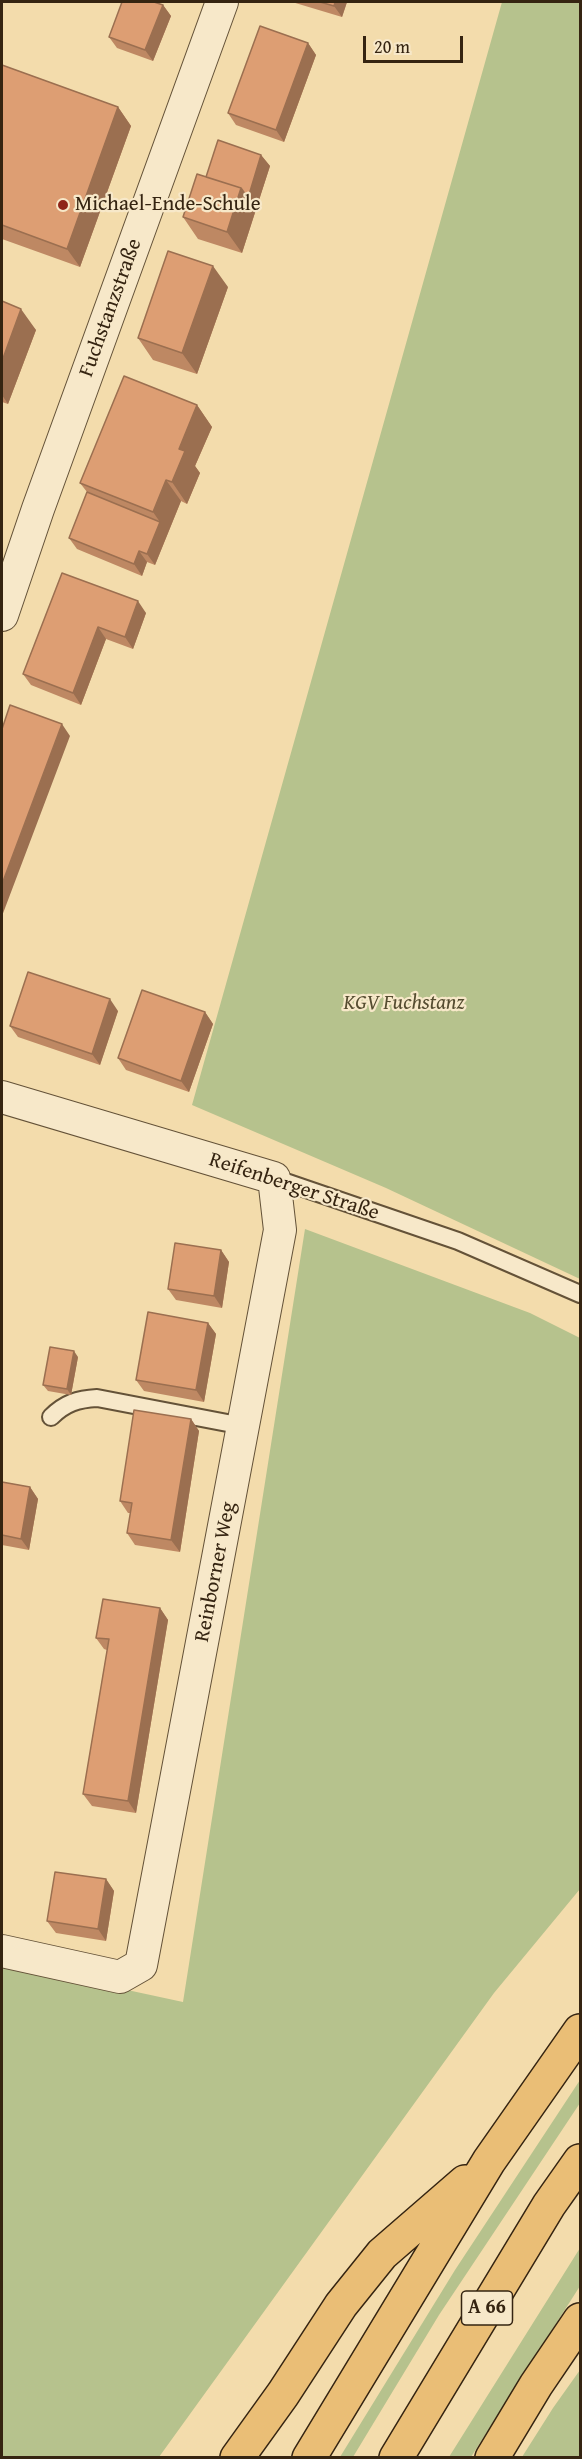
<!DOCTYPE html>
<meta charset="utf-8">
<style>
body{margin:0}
#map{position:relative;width:582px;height:2459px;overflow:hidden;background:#f3dcac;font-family:"Gentium Book Plus",serif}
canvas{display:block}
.frame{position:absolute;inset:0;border:3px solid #352411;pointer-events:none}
.scale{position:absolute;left:363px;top:36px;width:100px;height:27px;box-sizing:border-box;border:3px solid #352411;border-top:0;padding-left:8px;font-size:18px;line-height:21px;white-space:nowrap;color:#352411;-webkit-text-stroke:4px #f7e8c9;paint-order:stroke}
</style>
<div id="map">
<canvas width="582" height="2459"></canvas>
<div class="frame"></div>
<div class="scale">20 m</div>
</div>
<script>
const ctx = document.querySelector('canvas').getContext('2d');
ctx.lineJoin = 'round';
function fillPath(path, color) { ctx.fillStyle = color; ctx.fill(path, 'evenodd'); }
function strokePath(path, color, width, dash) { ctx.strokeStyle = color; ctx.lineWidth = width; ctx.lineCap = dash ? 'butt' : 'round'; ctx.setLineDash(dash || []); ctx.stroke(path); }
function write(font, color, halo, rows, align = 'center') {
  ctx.font = font + ' "Gentium Book Plus",serif'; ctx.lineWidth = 4.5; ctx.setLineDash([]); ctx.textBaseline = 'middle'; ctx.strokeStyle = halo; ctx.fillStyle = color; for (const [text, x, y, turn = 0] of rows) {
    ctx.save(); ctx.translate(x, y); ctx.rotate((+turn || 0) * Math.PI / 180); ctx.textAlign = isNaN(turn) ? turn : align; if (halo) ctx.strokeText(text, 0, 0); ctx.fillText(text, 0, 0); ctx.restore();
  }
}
fillPath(new Path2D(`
 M502,2H580V1279L386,1188L192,1105Z
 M305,1229L530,1313L580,1338V1889L494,1993L159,2457L2,2458V1963L183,2002Z
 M580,2080V2103L439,2315L353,2457H340L455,2270Z
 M580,2248V2286L471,2457H449Z
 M580,2370V2457H522L553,2408Z`), '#b6c28d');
const service = new Path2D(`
 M274,1178L458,1241L580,1294
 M51,1417C65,1403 78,1399 97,1398L243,1426`);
const minor = new Path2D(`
 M2,615L38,509L222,2
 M2,1097L274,1178L280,1230L141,1965L120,1977L2,1951`);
const motorway = new Path2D(`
 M237,2458L283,2394L341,2305L382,2254L465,2182
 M309,2458L489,2161L580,2031
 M396,2458L549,2205L580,2161
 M492,2458L536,2385L580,2320`);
strokePath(service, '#645238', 20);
strokePath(minor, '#645238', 34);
strokePath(motorway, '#352411', 36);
strokePath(service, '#f7e8c9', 16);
strokePath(minor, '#f7e8c9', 32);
strokePath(motorway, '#eabe76', 33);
fillPath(new Path2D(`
 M292,2H347L342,17Z
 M163,5L171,16L153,61L117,48L109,37Z
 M308,43L316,55L284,142L236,125L228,113Z
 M2,65L118,107L131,126L80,267L2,239Z
 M261,155L270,166L242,253L198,239L183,217Z
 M228,287L197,374L153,360L138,338Z
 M2,301L36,330L8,404L2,402Z
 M197,405L212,427L195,466L200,473L187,504L181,501L155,565L147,562L142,576L77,549L69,538L87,492L80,483Z
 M62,573L146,613L133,649L106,639L81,705L31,685L23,674Z
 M118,1011L100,1065L18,1037L10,1026Z
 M205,1012L213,1024L189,1092L126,1070L118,1058Z
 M221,1250L229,1262L222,1308L176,1300L168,1289Z
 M208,1323L216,1334L204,1402L144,1391L136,1380Z
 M78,1357L71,1395L48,1391L43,1385Z
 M191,1419L199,1431L180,1552L135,1545L127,1533L131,1513H128L120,1501Z
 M2,1482L30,1487L38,1499L29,1550L2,1545Z
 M160,1608L168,1620L136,1813L92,1806L83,1794L107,1650L104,1649L96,1638Z
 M106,1879L114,1891L106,1941L56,1933L47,1921Z`), '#be8863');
fillPath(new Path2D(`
 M335,2H347L342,17L334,6Z
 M163,5L171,16L153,61L145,50Z
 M308,43L316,55L284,142L276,130Z
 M118,107L131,126L80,267L67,249Z
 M261,155L270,166L242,253L227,232L241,188Z
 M213,266L228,287L197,374L182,353Z
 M21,309L36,330L8,404L2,395V361Z
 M197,405L212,427L195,466L200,473L187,504L172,482L179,449Z
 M166,480L181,501L155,565L147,554L160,522L153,512Z
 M139,551L147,562L142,576L134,564Z
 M138,601L146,613L133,649L125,637Z
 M98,627L106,639L81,705L73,693Z
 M62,724L70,736L2,916V884Z
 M110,999L118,1011L100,1065L92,1054Z
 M205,1012L213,1024L189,1092L181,1081Z
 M221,1250L229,1262L222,1308L214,1296Z
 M208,1323L216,1334L204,1402L196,1390Z
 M74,1351L78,1357L71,1395L67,1389Z
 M191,1419L199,1431L180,1552L171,1540Z
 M30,1487L38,1499L29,1550L21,1539Z
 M160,1608L168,1620L136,1813L128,1801Z
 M106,1879L114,1891L106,1941L98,1929Z`), '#9b6f50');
const building = new Path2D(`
 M122,2H154L163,5L145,50L109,37Z
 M320,2H335L334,6Z
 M260,26L308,43L276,130L228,113Z
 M2,65L118,107L67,249L2,225Z
 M218,140L261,155L248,198L241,188L206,177Z
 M197,174L241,188L227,232L183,217Z
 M168,251L213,266L182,353L138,338Z
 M2,301L21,309L2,361Z
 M124,376L197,405L179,449L185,451L172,482L166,480L153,512L80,483Z
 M87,492L160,522L147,554L139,551L134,564L69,538Z
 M62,573L138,601L125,637L98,627L73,693L23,674Z
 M10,705L62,724L2,884V729Z
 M28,972L110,999L92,1054L10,1026Z
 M142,990L205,1012L181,1081L118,1058Z
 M175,1243L221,1250L214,1296L168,1289Z
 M148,1312L208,1323L196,1390L136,1380Z
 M50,1347L74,1351L67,1389L43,1385Z
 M134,1410L191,1419L171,1540L127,1533L132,1503L120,1501Z
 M2,1482L30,1487L21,1539L2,1535Z
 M103,1599L160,1608L128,1801L83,1794L109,1639L96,1638Z
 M55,1872L106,1879L98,1929L47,1921Z`);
fillPath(building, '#dd9e73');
strokePath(building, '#9b6f50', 1.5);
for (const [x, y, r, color] of [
 [63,205,6,"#8f2418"]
]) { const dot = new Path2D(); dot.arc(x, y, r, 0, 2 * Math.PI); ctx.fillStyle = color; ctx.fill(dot); strokePath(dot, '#f7e8c9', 2); }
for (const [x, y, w] of [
 [487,2308,51]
]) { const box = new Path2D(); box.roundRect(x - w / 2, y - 17, w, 34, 4.5); ctx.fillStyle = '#f7e8c9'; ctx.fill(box); strokePath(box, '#352411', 1.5); }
write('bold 20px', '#352411', null, [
 ["A 66",487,2308]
]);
write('21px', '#352411', '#f7e8c9', [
 ["Michael-Ende-Schule",75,205]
], 'left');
write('21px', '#352411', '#f7e8c9', [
 ["Fuchstanzstraße",111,308,-70],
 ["Reifenberger Straße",294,1187,18],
 ["Reinborner Weg",216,1572,-79]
]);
write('italic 21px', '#554c30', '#f7e8c9', [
 ["KGV Fuchstanz",404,1004]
]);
</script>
